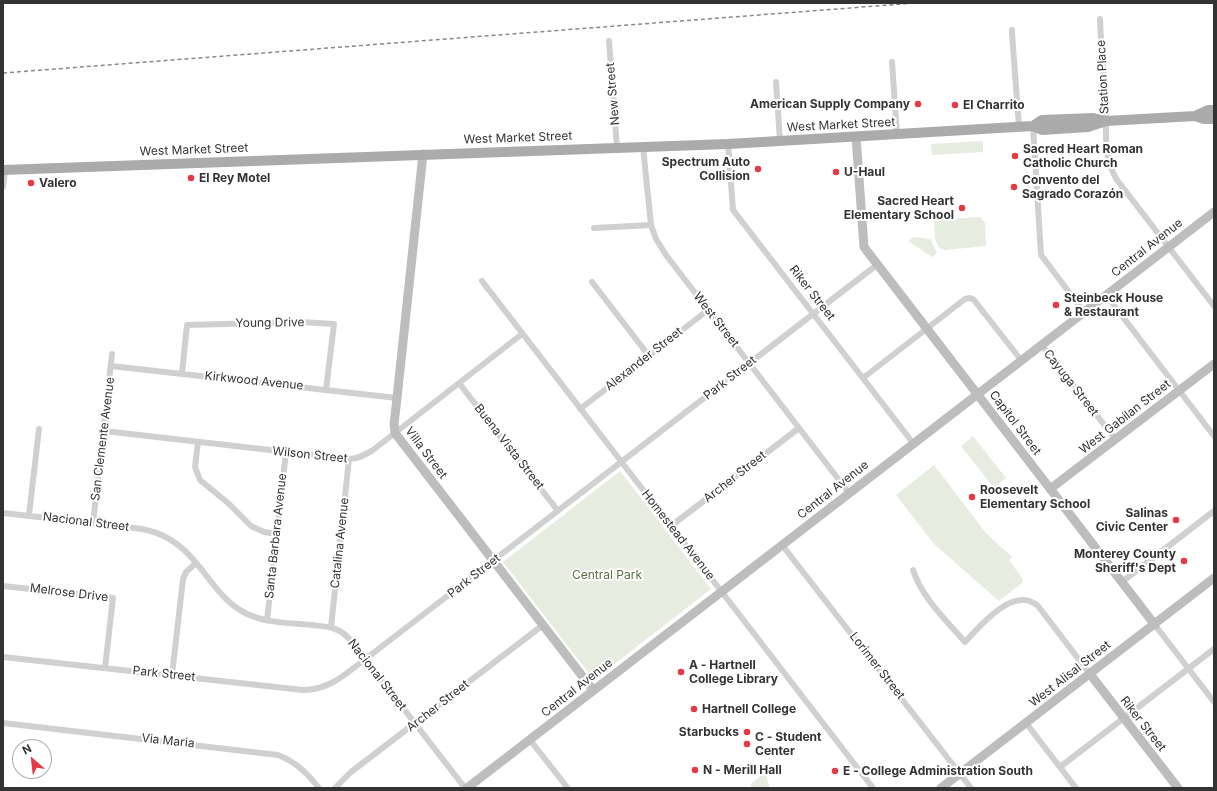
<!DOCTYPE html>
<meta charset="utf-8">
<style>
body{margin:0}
#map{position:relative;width:1217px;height:791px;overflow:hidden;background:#fff;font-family:Inter,sans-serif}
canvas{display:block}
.frame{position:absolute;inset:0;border:4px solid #333;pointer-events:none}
.north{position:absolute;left:12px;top:739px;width:40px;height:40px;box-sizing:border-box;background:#fff;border:1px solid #adadad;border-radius:50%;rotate:332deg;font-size:11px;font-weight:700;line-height:16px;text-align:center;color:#333}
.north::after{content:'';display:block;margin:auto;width:14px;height:18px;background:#e63946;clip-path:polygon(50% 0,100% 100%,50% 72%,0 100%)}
</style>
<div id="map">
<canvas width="1217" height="791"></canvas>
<div class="frame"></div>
<div class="north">N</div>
</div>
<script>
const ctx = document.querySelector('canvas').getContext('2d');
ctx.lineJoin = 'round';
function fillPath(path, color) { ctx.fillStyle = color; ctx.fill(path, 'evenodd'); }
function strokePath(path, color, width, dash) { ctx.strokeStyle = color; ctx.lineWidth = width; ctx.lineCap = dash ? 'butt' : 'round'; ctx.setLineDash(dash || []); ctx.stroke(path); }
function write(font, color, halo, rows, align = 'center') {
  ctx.font = font + ' Inter,sans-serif'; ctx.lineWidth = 4; ctx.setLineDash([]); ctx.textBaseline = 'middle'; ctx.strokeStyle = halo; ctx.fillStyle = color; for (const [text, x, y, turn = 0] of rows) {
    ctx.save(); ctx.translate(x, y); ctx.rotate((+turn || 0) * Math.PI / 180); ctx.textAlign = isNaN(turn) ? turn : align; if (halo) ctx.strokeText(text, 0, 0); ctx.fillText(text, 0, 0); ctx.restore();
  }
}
fillPath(new Path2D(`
 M983,141V152L932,155L931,144Z
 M980,217L985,223L986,246L945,250L940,249L935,239L934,220Z
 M913,237L930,239L937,253L932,257L911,243L909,241Z
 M973,436L1006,478L994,488L961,446Z
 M934,465L986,533L1012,557L1009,560L1022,578L1023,582L999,601L934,544L896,495Z
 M620,471L711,589L594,680L503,562Z
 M767,770V780L770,788H751V784Z`), '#e6ecdf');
strokePath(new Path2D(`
 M1100,19C1101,49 1104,78 1106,108C1107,135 1102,155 1117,180L1214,306
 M1012,30V33L1019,127
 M609,41L617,148
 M892,62L897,134
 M776,82L780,141
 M1033,126L1041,255L1084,312
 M728,144L733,210L913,443
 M643,147L651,225L656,239L666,255L849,493
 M3,187L5,170
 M594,228L651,225
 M482,281L873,788
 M592,282L649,356
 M1106,295L1214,436
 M1042,345L1116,440
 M111,366L397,398
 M182,373L187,325L301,322L334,324L326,390
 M863,378L965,299L970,298L974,300L1021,360
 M459,383L558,511
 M580,409L708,310
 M104,431L349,459C358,459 365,455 373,450L522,334
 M198,442L195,467L200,480L228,503L251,526L264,532L277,534
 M3,513L135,528C153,530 170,537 184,550C206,570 218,599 245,613C265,623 289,623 311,625C319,626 328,626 335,629C342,631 347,636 352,642L465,788
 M29,515L39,429
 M93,523L112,354
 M671,526L799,428
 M782,545L971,788
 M913,570C922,598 946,620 965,642C981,625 1014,585 1038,606L1090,674
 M1127,578L1214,511
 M3,586L113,598L105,668
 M267,620L286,452
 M1155,625L1214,702
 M331,627L349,459
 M3,657L303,690C326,690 341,678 359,664L878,264
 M172,675L183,579L186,572L196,563
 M3,723L278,755C296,762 307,773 319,788
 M1026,723L1076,788
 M530,740L567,787
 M1060,767L1214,649
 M335,788L351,772L543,625`), '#d0d0d0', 6);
strokePath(new Path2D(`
 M856,137L864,247L1155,625
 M423,154L397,398L394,424L395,433L593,690
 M1050,489L1214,364
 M1090,674L1178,788
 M467,788L1214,212
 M941,788L1214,578`), '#bdbdbd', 9);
strokePath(new Path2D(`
 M1195,116L1208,110H1214
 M1033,126L1042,130L1088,127L1106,121L1195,116L1204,119H1214
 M3,170L728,144L1033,126L1042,120L1093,118L1106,121`), '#ababab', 10);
strokePath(new Path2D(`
 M3,73L915,3`), '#888', 1.5, [4, 3]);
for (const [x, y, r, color] of [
 [918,104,4,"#e63946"],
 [955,105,4,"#e63946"],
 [1015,156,4,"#e63946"],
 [758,169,4,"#e63946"],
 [836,172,4,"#e63946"],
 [191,178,4,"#e63946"],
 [31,183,4,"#e63946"],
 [1014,187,4,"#e63946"],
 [962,208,4,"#e63946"],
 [1056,305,4,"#e63946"],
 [972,497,4,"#e63946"],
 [1176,520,4,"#e63946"],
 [1184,561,4,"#e63946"],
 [681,672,4,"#e63946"],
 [694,709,4,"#e63946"],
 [747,732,4,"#e63946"],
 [747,744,4,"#e63946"],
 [695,770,4,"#e63946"],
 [835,771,4,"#e63946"]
]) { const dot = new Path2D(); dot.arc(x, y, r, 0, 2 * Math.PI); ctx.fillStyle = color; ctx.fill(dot); strokePath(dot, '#fff', 1.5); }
write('12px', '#333', '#fff', [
 ["Station Place",1103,77,-93],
 ["New Street",613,94,-95],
 ["West Market Street",841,125,-3],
 ["West Market Street",518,138,-2],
 ["West Market Street",194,150,-2],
 ["Central Avenue",1147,248,-38],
 ["Riker Street",812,293,52],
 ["West Street",716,320,52],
 ["Young Drive",270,323,-1],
 ["Alexander Street",644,359,-38],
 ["Park Street",730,378,-38],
 ["Kirkwood Avenue",254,381,6],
 ["Cayuga Street",1071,383,52],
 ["West Gabilan Street",1125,417,-38],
 ["Capitol Street",1015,423,53],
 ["San Clemente Avenue",103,439,-83],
 ["Buena Vista Street",509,447,52],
 ["Villa Street",426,453,53],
 ["Wilson Street",310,455,6],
 ["Archer Street",735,477,-38],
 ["Central Avenue",833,490,-38],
 ["Nacional Street",86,522,7],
 ["Homestead Avenue",678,535,52],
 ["Santa Barbara Avenue",276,536,-84],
 ["Catalina Avenue",340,543,-84],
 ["Park Street",474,576,-38],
 ["Melrose Drive",69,593,7],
 ["Lorimer Street",877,666,52],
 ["Park Street",164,674,6],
 ["West Alisal Street",1070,674,-38],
 ["Nacional Street",377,675,52],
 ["Central Avenue",577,688,-38],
 ["Archer Street",438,706,-38],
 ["Riker Street",1143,724,52],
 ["Via Maria",168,741,6]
]);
write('bold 12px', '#333', '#fff', [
 ["American Supply Company",910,104,"right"],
 ["El Charrito",963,105],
 ["Sacred Heart Roman",1023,149],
 ["Catholic Church",1023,163],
 ["Spectrum Auto",750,162,"right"],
 ["Collision",750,176,"right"],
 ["U-Haul",844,172],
 ["El Rey Motel",199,178],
 ["Convento del",1022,180],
 ["Sagrado Corazón",1022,194],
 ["Valero",39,183],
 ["Sacred Heart",954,201,"right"],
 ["Elementary School",954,215,"right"],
 ["Steinbeck House",1064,298],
 ["& Restaurant",1064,312],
 ["Roosevelt",980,490],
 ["Elementary School",980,504],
 ["Salinas",1168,513,"right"],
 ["Civic Center",1168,527,"right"],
 ["Monterey County",1176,554,"right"],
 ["Sheriff's Dept",1176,568,"right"],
 ["A - Hartnell",689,665],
 ["College Library",689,679],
 ["Hartnell College",702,709],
 ["Starbucks",739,732,"right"],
 ["C - Student",755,737],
 ["Center",755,751],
 ["N - Merill Hall",703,770],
 ["E - College Administration South",843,771]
], 'left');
write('12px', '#56703f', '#fff', [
 ["Central Park",607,575]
]);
</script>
